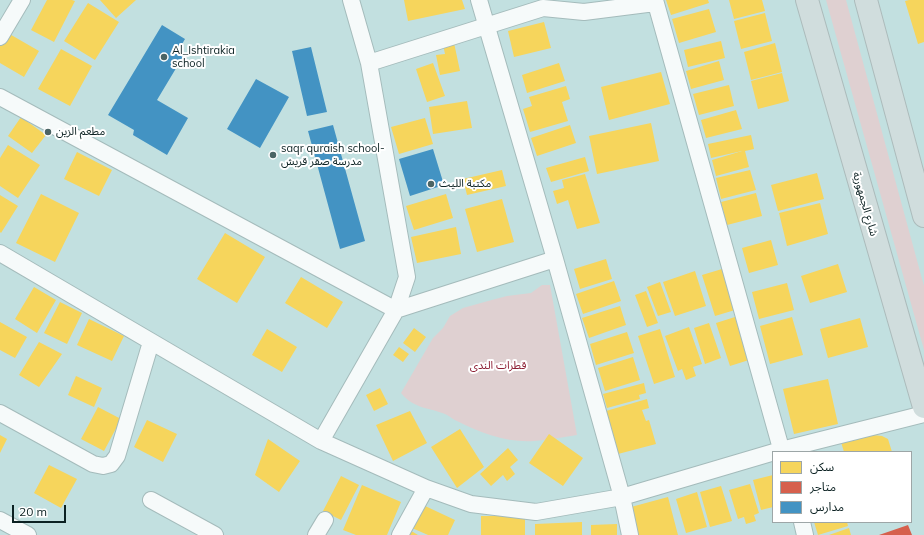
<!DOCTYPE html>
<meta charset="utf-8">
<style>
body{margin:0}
#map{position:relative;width:924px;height:535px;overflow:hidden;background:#c2e0e0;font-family:Mulish,"Noto Sans Arabic",sans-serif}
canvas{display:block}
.legend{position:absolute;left:772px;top:451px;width:140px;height:72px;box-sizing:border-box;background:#fff;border:1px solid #9da6a7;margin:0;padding:5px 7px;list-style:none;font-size:12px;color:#0b2122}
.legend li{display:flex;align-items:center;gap:8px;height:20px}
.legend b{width:20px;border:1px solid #9da6a7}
.scale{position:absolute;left:12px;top:505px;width:54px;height:18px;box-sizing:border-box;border:2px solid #0b2122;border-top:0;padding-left:5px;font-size:12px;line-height:14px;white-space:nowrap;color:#0b2122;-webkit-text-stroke:3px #fff;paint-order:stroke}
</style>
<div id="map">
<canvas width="924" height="535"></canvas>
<ul class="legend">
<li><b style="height:11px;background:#f6d55c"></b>سكن</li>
<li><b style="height:11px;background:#d6604d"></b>متاجر</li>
<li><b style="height:11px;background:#4393c3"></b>مدارس</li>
</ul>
<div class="scale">20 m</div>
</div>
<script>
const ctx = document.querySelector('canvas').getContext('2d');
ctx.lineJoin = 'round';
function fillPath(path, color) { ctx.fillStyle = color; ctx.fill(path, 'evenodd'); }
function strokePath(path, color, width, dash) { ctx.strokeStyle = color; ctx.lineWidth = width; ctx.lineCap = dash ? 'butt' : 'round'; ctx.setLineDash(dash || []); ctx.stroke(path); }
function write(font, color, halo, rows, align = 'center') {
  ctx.font = font + ' Mulish,"Noto Sans Arabic",sans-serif'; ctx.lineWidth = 4; ctx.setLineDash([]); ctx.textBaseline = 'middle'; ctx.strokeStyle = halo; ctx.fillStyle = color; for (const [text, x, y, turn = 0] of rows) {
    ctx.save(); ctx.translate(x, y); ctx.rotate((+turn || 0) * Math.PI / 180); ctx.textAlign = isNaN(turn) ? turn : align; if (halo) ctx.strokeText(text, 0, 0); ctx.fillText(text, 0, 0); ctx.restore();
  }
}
fillPath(new Path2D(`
 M826,0H846L924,286V350Z
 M542,285H550L577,435C563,437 548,440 534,441C508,443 480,433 457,421C454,420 451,417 447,415C430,407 415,410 401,393L433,338L443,328L450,316L463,308L488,301L507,296L531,293Z`), '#dfd0d1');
fillPath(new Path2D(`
 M47,0H72L75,1L54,42L31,30Z
 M100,0H136L116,18Z
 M404,0H462L465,9L408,21Z
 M666,0H708L709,3L671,15Z
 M729,0H762L765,11L734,19Z
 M909,0H924V42L918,44L905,1Z
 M88,3L119,22L95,60L64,41Z
 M709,9L716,32L679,43L672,19Z
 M765,13L772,41L741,49L734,21Z
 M544,22L551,48L514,57L508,31Z
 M6,32L39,51L24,77L0,63V41Z
 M453,38L460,71L440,75L436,55L445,54L442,40Z
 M721,41L725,58L688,67L684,50Z
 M775,43L782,72L751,80L744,52Z
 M61,49L92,66L70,106L38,89Z
 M719,61L724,80L691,89L686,71Z
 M433,63L445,96L427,102L416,69Z
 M559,63L565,81L527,93L522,75Z
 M661,72L670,104L609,120L601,87Z
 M782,73L789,101L758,109L751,81Z
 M729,85L734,106L699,115L693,94Z
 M566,86L570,99L562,102L568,121L530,132L523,109L532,106L529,97Z
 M467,101L472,128L433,134L429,107Z
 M736,110L742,129L706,138L701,120Z
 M21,117L46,135L32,153L8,136Z
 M425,118L433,144L399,154L391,127Z
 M651,123L659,161L597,174L589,136Z
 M570,125L576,143L537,156L531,138Z
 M751,135L754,149L745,151L749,167L716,176L712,160L742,151L711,158L708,144Z
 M8,145L40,165L18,198L0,186V158Z
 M77,152L112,170L99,196L64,179Z
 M585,157L589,171L551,182L546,168Z
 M502,170L506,186L467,195L463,179Z
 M750,170L756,190L721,199L716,178Z
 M817,173L824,199L778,211L771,185Z
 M585,174L600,223L577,229L568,200L557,204L553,191L564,188L562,180Z
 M756,193L762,216L727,225L721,202Z
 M41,194L79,213L55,262L16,243Z
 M446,194L453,218L414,230L406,206Z
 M0,195L18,206L1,233L0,232Z
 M502,199L514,242L477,252L465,209Z
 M820,203L828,234L787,246L779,213Z
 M456,227L461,254L417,263L411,237Z
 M225,233L265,257L237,303L197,279Z
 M771,240L778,265L749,273L742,248Z
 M606,259L612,279L580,289L574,269Z
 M838,264L847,292L810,303L801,276Z
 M722,269L735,310L715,316L702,275Z
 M695,271L706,306L675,316L663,282Z
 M301,277L343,302L327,328L285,303Z
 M614,281L621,301L583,314L576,294Z
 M660,282L671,312L658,316L647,287Z
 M787,283L794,310L759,319L752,292Z
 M34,287L56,300L37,333L15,319Z
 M646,291L658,323L647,327L635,295Z
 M60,302L82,313L67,344L44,333Z
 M620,306L626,325L589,338L582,318Z
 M735,317L749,360L730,366L716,323Z
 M792,317L803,355L770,364L760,326Z
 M860,318L868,347L828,358L820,329Z
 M89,319L124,336L112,361L77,345Z
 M0,322L27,337L15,358L0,350Z
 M709,323L721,358L705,364L694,328Z
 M689,327L702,364L693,367L696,376L686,380L682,369L678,371L665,336Z
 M414,328L426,337L415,352L403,343Z
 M267,329L297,347L282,372L252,355Z
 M660,329L675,377L654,384L638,336Z
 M627,332L634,353L596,365L590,344Z
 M39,342L62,354L39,387L19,375Z
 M399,347L409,354L403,362L393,355Z
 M633,357L640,380L605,391L598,368Z
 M76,376L102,388L94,407L68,395Z
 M828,379L838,424L794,434L783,389Z
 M644,383L646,393L639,395L640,399L607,408L603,394Z
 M380,388L388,404L374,411L366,395Z
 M647,399L649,408L642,410L646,421L649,420L656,444L618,454L606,411Z
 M98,407L121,419L104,451L81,439Z
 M410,411L427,443L393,461L376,425Z
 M147,420L177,434L163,462L134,447Z
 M460,429L484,467L457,488L431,447Z
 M549,434L583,458L563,486L529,463Z
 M865,434L882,436L888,439L892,452H844L841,442Z
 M0,435L7,439L0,453Z
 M268,439L300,461L279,492L255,475Z
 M508,448L518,460L510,467L515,474L507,481L503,475L491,486L480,474Z
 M49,465L77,479L61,508L34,493Z
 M773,475V507L761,510L753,480Z
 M341,476L359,485L341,520L323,511Z
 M750,484L759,513L754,515L756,521L746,524L744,517L738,519L729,490Z
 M362,485L401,502L387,535H356L343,530Z
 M721,486L732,521L710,527L700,492Z
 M697,492L707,527L686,533L676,499Z
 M668,497L678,535H638L631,507Z
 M423,505L455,520L448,535H428L412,528Z
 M481,516H525V535H481Z
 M582,522V535H535V524Z
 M814,522H847L848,526L818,535Z
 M617,524V535H591V525Z
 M849,528L851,535H829Z
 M408,529L418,535H405Z`), '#f6d55c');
fillPath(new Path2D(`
 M908,525L912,535H879Z`), '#d6604d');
fillPath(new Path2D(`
 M162,25L185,39L178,51L184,55L157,100L188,118L167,155L133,135L134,130L108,115Z
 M311,47L327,112L307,116L292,51Z
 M256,79L289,97L260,148L227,129Z
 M333,125L365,241L340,249L308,131Z
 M433,149L444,185L410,196L399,159Z`), '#4393c3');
const minor = new Path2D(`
 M479,0L555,259L622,497L630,535
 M655,0L782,452
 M0,37L22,0
 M369,63L543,8L584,12L655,3
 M0,97L396,310L555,259
 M0,253L321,441L426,488L471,504L536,512L622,497L781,450L924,414
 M0,413L93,464L103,466L111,464L117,456L151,342
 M321,441L396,310L407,277L369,63L351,0
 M151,500L215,535
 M0,520L28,535
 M802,522L805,535
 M316,535L325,520
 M400,535L426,488`);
const primary = new Path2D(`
 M807,0L924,407
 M866,0L924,216`);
strokePath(minor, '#a4bbbb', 18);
strokePath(primary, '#acbbbb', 24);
strokePath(minor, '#f6fafa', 16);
strokePath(primary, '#d0dddd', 22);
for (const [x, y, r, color] of [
 [164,57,4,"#4b6464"],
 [48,132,4,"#4b6464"],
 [273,155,4,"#4b6464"],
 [431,184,4,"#4b6464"]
]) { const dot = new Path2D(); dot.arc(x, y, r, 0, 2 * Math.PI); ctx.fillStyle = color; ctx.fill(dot); strokePath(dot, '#fff', 1.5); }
write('11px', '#0b2122', '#fff', [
 ["Al_Ishtirakia",172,51],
 ["school",172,64],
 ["مطعم الزين",56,132],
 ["saqr quraish school-",281,149],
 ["مدرسة صقر قريش",281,162],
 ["مكتبة الليث",439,184]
], 'left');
write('11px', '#0b2122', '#fff', [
 ["شارع الجمهورية",865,204,74]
]);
write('11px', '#8d1e33', '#fff', [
 ["قطرات الندى",498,366]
]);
</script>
